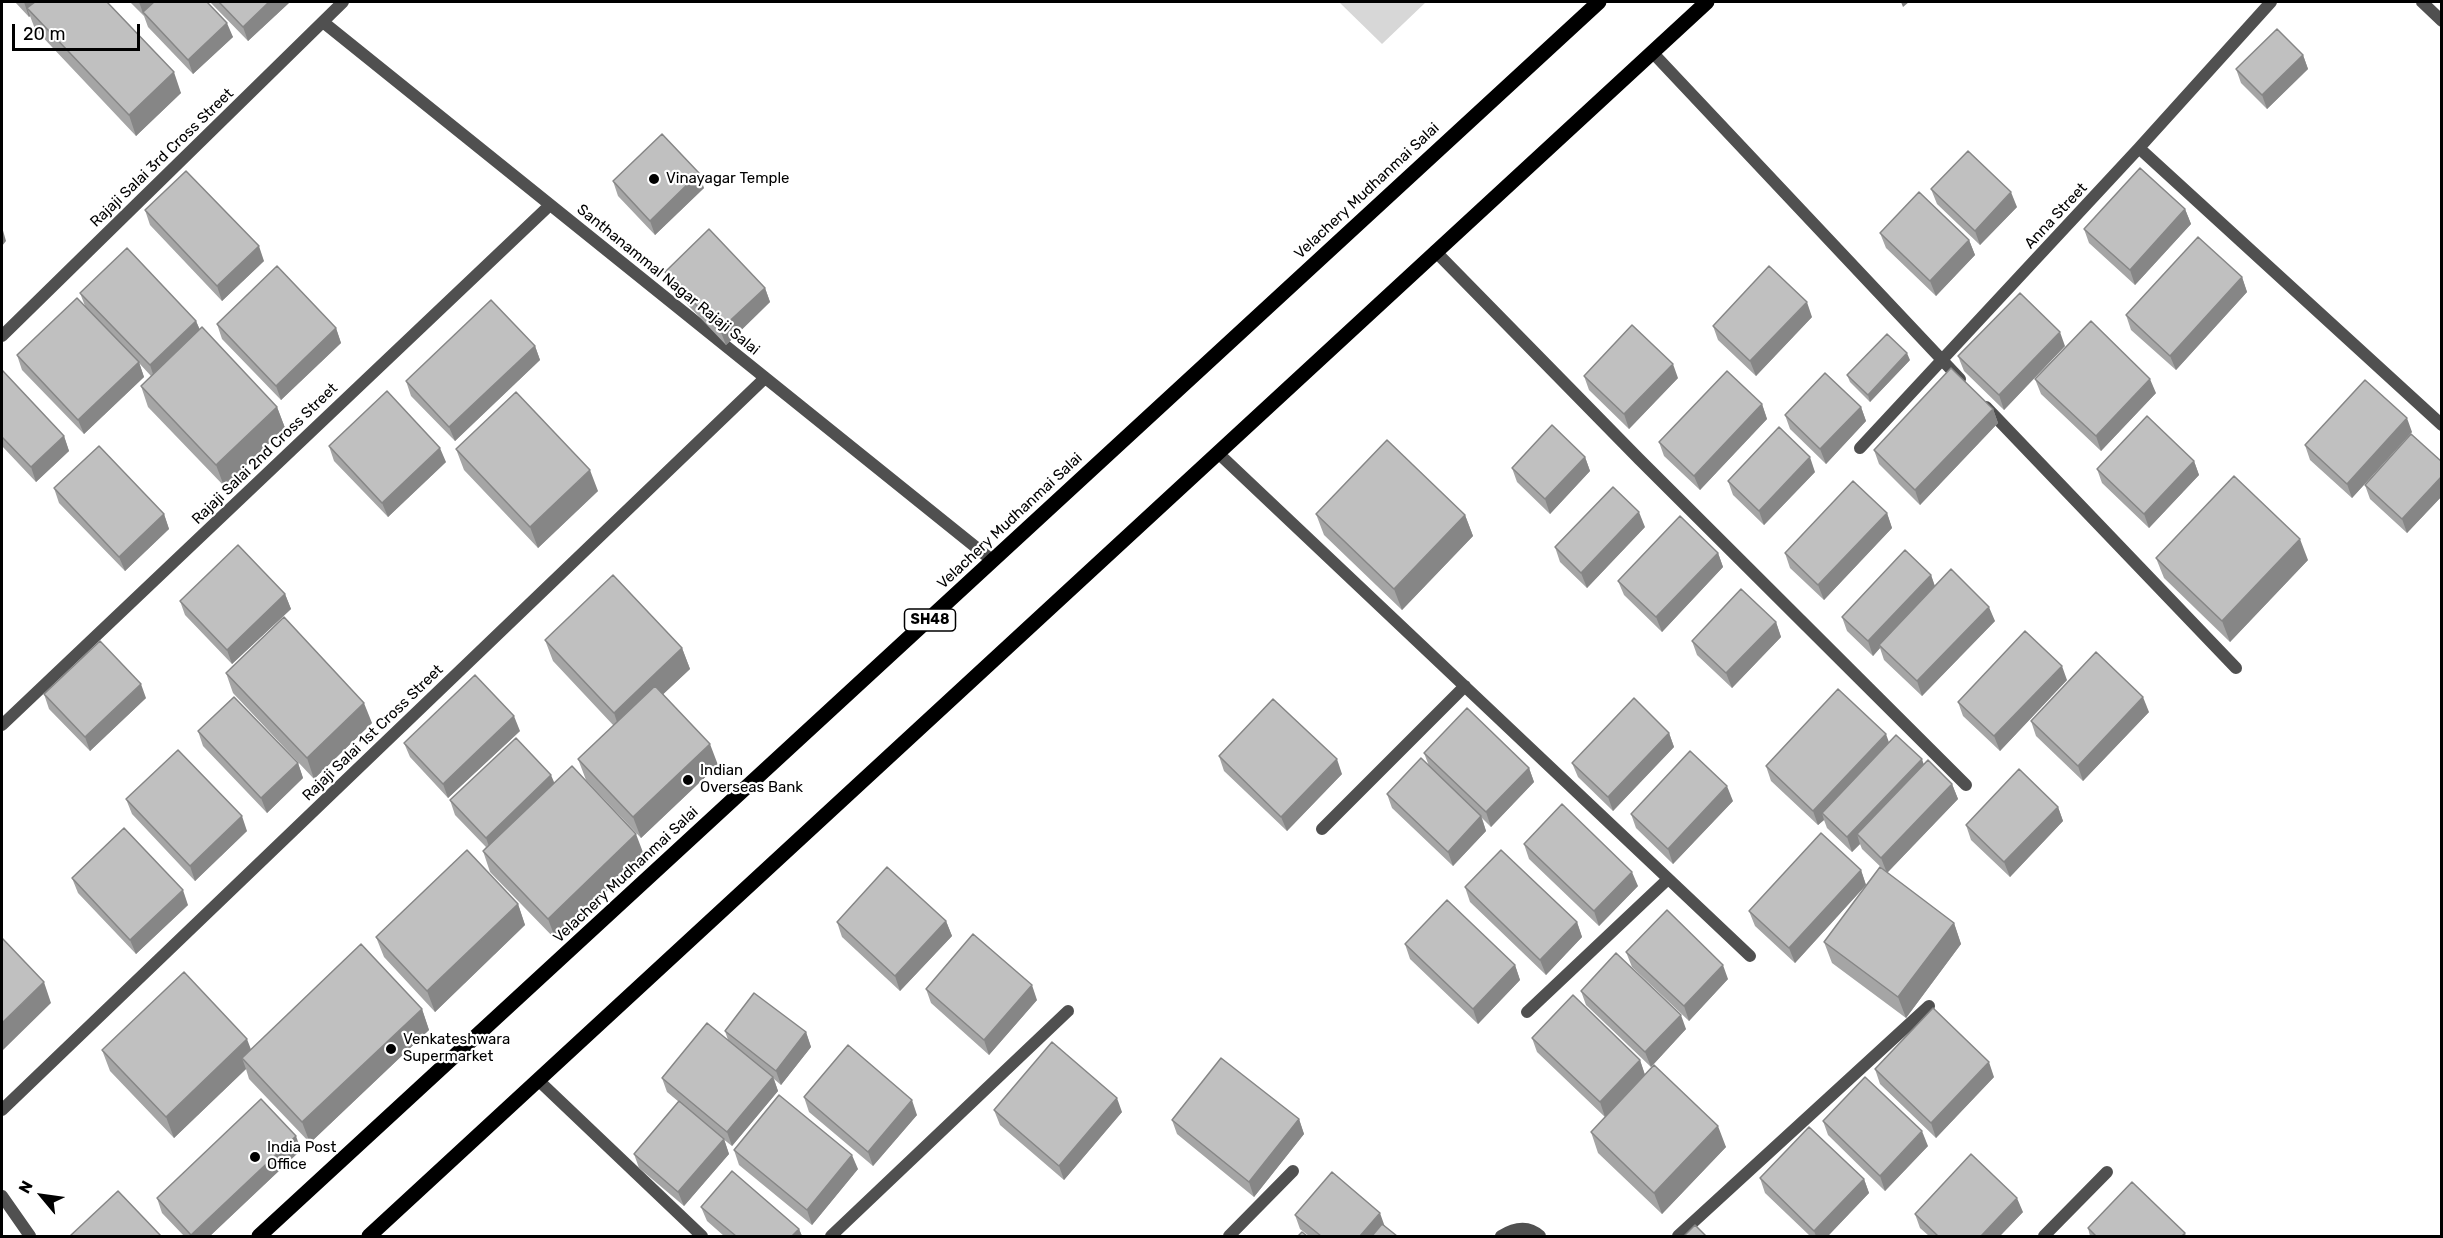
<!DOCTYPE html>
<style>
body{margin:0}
#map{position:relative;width:2443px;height:1238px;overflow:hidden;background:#fff;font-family:Rubik,sans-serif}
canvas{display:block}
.frame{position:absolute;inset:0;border:3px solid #000;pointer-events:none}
.north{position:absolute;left:12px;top:1166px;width:60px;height:60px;-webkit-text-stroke:4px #fff;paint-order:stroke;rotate:299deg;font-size:16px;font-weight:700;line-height:24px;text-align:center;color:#000}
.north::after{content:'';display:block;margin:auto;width:21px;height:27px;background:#000;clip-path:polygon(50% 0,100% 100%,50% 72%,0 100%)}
.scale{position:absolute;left:12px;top:24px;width:128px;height:27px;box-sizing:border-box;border:3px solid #000;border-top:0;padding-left:8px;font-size:18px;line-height:21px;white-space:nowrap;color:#000;-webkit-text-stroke:4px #fff;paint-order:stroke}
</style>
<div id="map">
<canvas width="2443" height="1238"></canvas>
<div class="frame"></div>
<div class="north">N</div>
<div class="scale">20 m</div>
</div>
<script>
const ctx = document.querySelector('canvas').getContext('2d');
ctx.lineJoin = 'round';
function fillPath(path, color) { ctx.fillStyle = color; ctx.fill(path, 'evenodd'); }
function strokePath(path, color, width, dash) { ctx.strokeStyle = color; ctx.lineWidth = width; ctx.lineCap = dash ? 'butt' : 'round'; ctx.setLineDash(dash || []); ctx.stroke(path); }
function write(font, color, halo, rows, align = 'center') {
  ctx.font = font + ' Rubik,sans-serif'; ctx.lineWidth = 4.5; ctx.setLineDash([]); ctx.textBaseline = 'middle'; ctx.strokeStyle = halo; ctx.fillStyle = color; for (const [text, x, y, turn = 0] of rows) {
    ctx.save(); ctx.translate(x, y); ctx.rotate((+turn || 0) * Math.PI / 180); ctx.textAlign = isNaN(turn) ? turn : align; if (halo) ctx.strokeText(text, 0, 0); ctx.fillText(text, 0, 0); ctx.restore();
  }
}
fillPath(new Path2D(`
 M1339,2H1426L1382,44Z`), '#d7d7d7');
strokePath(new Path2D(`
 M323,22L993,561
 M1652,52L1960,379
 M2139,148L2442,425
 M1435,251L1639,459L1966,785
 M2,336L343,2
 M1986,407L2236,668
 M1860,448L2139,148L2271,2
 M1218,453L1750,956
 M2,725L550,205
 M1322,829L1465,686
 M1527,1012L1668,879
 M538,1080L702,1236
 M2,1110L765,378
 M2,1196L30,1236
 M831,1236L1068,1011
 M1229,1236L1293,1171
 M1501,1236C1514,1228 1528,1225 1540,1236
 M1678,1236L1929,1006
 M2044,1236L2107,1172`), '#505050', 12);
strokePath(new Path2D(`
 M2422,2L2442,21`), '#505050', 12);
strokePath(new Path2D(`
 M259,1236L1599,2
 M369,1236L1707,2`), '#000', 15);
fillPath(new Path2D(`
 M15,2H107L181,93L136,136L35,29L30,16L29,17Z
 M130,2H207L233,37L193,74L148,27L144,16Z
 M210,2H290L248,41Z
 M2303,55L2308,69L2267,109L2241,83L2236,69Z
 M613,181L704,188L655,235L618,196Z
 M1931,189L2017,207L1980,245L1937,204Z
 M2185,209L2191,224L2135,285L2089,243L2084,229Z
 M145,210L264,261L222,301L150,225Z
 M1880,233L1969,240L1975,255L1936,296L1886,248Z
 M665,272L765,288L770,302L726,345L670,286Z
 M2242,277L2247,292L2176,370L2131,330L2126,315Z
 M80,293L196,321L200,330L277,407L285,428L224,486L148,407L141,386L151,376L139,363L144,377L84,434L22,370L17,355L85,306Z
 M1812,317L1756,376L1718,340L1713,326Z
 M217,324L336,328L341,343L281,400L222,339Z
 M535,346L540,360L455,441L411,396L406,381Z
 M2065,346L2004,410L1964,371L1958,356Z
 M1910,360L1870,402L1850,382L1847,375Z
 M2,370L64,436L69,451L36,482L2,446Z
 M1584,376L1678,378L1629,429L1589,390Z
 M2035,379L2156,393L2101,451L2041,394Z
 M1762,404L1767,419L1700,490L1664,456L1659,442Z
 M1861,407L1866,421L1826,464L1790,429L1785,415Z
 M1993,409L1998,423L1920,505L1879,464L1874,450Z
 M2412,432L2352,498L2310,460L2305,445Z
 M329,446L446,462L388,517L334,461Z
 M456,449L598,491L538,548L464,470Z
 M1585,457L1590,471L1550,514L1517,482L1512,468Z
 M2194,461L2199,475L2149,528L2102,483L2097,469Z
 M2442,462V496L2407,533L2370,499L2365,485Z
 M1815,472L1764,525L1733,495L1728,481Z
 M54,488L164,514L169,529L125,571L59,503Z
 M1887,513L1892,528L1824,600L1790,568L1785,553Z
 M1316,514L1465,515L1473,536L1402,610L1324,535Z
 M1645,527L1587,588L1560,562L1555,547Z
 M1718,553L1723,567L1662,632L1624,595L1618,581Z
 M2156,558L2308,560L2230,642L2164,578Z
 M1931,575L1935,586L1995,621L1922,696L1884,660L1880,648L1873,656L1847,631L1842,617Z
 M285,594L291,609L232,664L185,615L180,601Z
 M1776,622L1781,637L1732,688L1697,655L1692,641Z
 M545,640L682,648L690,669L663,694L718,765L641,838L586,780L578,759L614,726L553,661Z
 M226,673L372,723L314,779L233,693Z
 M2067,680L2000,751L1963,716L1958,702Z
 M44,694L146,698L90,751L49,709Z
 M2149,712L2083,781L2036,736L2031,721Z
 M198,731L298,763L303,778L267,813L203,746Z
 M520,731L448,798L410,757L404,743Z
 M1669,733L1674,747L1613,811L1578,777L1572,763Z
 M1889,743L1924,764L1952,784L1958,799L1887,873L1954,923L1961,944L1906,1018L1832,963L1824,942L1885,871L1862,849L1860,844L1852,852L1827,828L1824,820L1818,825L1771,781L1766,766Z
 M1424,753L1529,768L1534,782L1491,827L1482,818L1486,831L1453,866L1392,808L1387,794L1429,766Z
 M1219,756L1342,774L1287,831L1224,771Z
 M554,782L644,855L556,940L490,872L483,851L486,847L455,815L450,800Z
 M126,799L247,831L195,881L132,814Z
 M1733,801L1673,864L1636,828L1631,814Z
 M2058,807L2063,821L2010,877L1971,840L1966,825Z
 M1524,844L1638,886L1599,926L1529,859Z
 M1861,870L1866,885L1795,963L1755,926L1749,911Z
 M72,878L188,905L136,954L78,893Z
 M1465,887L1577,922L1582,937L1546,975L1470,902Z
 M518,904L525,925L435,1012L384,957L376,937Z
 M946,921L952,936L900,991L842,937L837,922Z
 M1405,944L1515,965L1520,980L1478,1024L1410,959Z
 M1626,952L1728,979L1689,1021L1632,967Z
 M926,989L1037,1000L989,1055L931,1003Z
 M1581,991L1686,1029L1651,1067L1586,1005Z
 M422,1009L429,1030L310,1143L249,1079L246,1069L174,1138L110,1071L102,1050L251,1049Z
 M725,1031L806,1032L811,1047L781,1085L774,1079L778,1091L732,1146L718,1135L724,1139L729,1154L684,1206L639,1168L634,1154L679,1102L667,1092L662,1078L728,1040Z
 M1532,1038L1640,1060L1645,1075L1726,1147L1662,1214L1598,1153L1591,1132L1605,1117L1537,1052Z
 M1875,1069L1994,1077L1936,1138L1880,1084Z
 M804,1097L917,1115L873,1166L809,1112Z
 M994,1110L1122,1112L1064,1180L1000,1125Z
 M1299,1119L1304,1134L1254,1197L1177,1134L1172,1120Z
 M1823,1121L1928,1146L1885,1191L1828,1135Z
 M301,1150L210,1236H184L162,1213L157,1198Z
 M734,1150L858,1169L812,1225L739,1165Z
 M1760,1178L1864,1179L1869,1193L1828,1236H1810L1765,1193Z
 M701,1207L799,1229L802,1236H724L707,1221Z
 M2023,1212L2000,1236H1929L1920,1228L1915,1214Z
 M1295,1215L1385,1227L1397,1236H1309L1300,1229Z
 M2088,1228L2185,1233L2186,1236H2090Z`), '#a5a5a5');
fillPath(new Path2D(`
 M24,2H45L27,8L30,16L29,17Z
 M139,2H159L143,13Z
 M269,2H290L248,41L243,27Z
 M1901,2H1909L1903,7Z
 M227,23L233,37L193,74L188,60Z
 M2303,55L2308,69L2267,109L2262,95Z
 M174,72L181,93L136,136L129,115Z
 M699,173L704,188L655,235L650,221Z
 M2011,192L2017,207L1980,245L1975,231Z
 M2185,209L2191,224L2135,285L2130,270Z
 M2,227L6,241L2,246Z
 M1969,240L1975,255L1936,296L1930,281Z
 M259,246L264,261L222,301L217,286Z
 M2242,277L2247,292L2176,370L2170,356Z
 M765,288L770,302L726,345L720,330Z
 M1807,302L1812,317L1756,376L1750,361Z
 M196,321L202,335L155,380L150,365Z
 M336,328L341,343L281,400L276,386Z
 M2060,332L2065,346L2004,410L1999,395Z
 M535,346L540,360L455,441L449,427Z
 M1907,353L1910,360L1870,402L1868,395Z
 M139,362L144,377L84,434L78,420Z
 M1673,364L1678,378L1629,429L1624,414Z
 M2150,379L2156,393L2101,451L2096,436Z
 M1762,404L1767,419L1700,490L1694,476Z
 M277,407L285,428L224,486L216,465Z
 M1861,407L1866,421L1826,464L1820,449Z
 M1993,409L1998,423L1920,505L1915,490Z
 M2407,418L2412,432L2352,498L2347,484Z
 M64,436L69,451L36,482L31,467Z
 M440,448L446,462L388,517L382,503Z
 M1585,457L1590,471L1550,514L1545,499Z
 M1810,457L1815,472L1764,525L1759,511Z
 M2194,461L2199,475L2149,528L2144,514Z
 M590,470L598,491L538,548L530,527Z
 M2442,476V496L2407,533L2402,519Z
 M1639,512L1645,527L1587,588L1581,573Z
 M1887,513L1892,528L1824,600L1818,585Z
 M164,514L169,529L125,571L119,557Z
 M1465,515L1473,536L1402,610L1394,589Z
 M2300,539L2308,560L2230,642L2222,621Z
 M1718,553L1723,567L1662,632L1656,617Z
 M1931,575L1936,590L1879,645L1880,648L1873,656L1868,641Z
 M285,594L291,609L232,664L227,650Z
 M1989,607L1995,621L1922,696L1917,681Z
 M1776,622L1781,637L1732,688L1726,673Z
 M682,648L690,669L621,734L614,713Z
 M2062,666L2067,680L2000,751L1994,736Z
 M141,684L146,698L90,751L85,737Z
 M2143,697L2149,712L2083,781L2078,766Z
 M364,703L372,723L314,779L307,758Z
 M514,716L520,731L448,798L443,784Z
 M1669,733L1674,747L1613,811L1608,797Z
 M1886,734L1891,748L1822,813L1824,820L1818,825L1813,811Z
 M710,744L718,765L641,838L633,817Z
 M1337,759L1342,774L1287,831L1281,817Z
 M1922,759L1927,774L1857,834L1860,844L1852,852L1847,837Z
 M298,763L303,778L267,813L261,798Z
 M1529,768L1534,782L1491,827L1486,812Z
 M551,775L557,789L491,852L486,838Z
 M1952,784L1958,799L1887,873L1881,858Z
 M1727,786L1733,801L1673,864L1668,849Z
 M2058,807L2063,821L2010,877L2004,862Z
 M242,816L247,831L195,881L190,866Z
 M1481,816L1486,831L1453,866L1448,852Z
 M636,834L644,855L556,940L548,919Z
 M1861,870L1866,885L1795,963L1789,948Z
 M1632,872L1638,886L1599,926L1594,911Z
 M183,890L188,905L136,954L130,940Z
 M518,904L525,925L435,1012L427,991Z
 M946,921L952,936L900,991L895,976Z
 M1577,922L1582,937L1546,975L1540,960Z
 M1954,923L1961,944L1906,1018L1898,997Z
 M1515,965L1520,980L1478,1024L1473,1009Z
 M1723,965L1728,979L1689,1021L1684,1006Z
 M44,982L51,1003L2,1051V1023Z
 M1032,985L1037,1000L989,1055L984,1040Z
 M422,1009L429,1030L310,1143L302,1122Z
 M1681,1015L1686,1029L1651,1067L1645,1052Z
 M806,1032L811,1047L781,1085L776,1071Z
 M247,1039L255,1060L242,1058L246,1069L174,1138L166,1117Z
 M1640,1060L1645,1075L1605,1117L1600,1102Z
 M1989,1062L1994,1077L1936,1138L1931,1123Z
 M773,1077L778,1091L732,1146L727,1132Z
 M1117,1098L1122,1112L1064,1180L1059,1166Z
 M912,1100L917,1115L873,1166L868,1152Z
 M1299,1119L1304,1134L1254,1197L1249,1182Z
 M1718,1126L1726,1147L1662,1214L1654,1193Z
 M1922,1131L1928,1146L1885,1191L1880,1176Z
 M296,1136L301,1150L210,1236H192L191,1235Z
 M724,1139L729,1154L684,1206L678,1192Z
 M852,1155L858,1169L812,1225L807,1210Z
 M1864,1179L1869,1193L1828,1236H1816L1814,1231Z
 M2017,1198L2023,1212L2000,1236H1981Z
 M1380,1213L1385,1227L1378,1236H1360Z
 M799,1229L802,1236H792Z`), '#868686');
const building = new Path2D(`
 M35,2H107L174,72L129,115L27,8Z
 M154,2H207L227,23L188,60L143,12Z
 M219,2H269L243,27Z
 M2277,29L2303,55L2262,95L2236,69Z
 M662,134L699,173L650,221L613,181Z
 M1968,151L2011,192L1975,231L1931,189Z
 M2140,168L2185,209L2130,270L2084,229Z
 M186,171L259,246L217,286L145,210Z
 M1919,192L1969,240L1930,281L1880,233Z
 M709,229L765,288L720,330L665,272Z
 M2198,237L2242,277L2170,356L2126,315Z
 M127,248L196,321L150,365L80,293Z
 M277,266L336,328L276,386L217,324Z
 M1769,266L1807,302L1750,361L1713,326Z
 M2020,293L2060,332L1999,395L1958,356Z
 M77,298L139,362L78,420L17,355Z
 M491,300L535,346L449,427L406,381Z
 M2091,321L2150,379L2096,436L2035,379Z
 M1632,325L1673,364L1624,414L1584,376Z
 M202,327L277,407L216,465L141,386Z
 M1887,334L1907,353L1868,395L1847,375Z
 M1951,368L1993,409L1915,490L1874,450Z
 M2,370L64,436L31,467L2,437Z
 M1727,371L1762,404L1694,476L1659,442Z
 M1825,373L1861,407L1820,449L1785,415Z
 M2365,380L2407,418L2347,484L2305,445Z
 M387,391L440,448L382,503L329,446Z
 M516,392L590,470L530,527L456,449Z
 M2147,416L2194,461L2144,514L2097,469Z
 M1552,425L1585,457L1545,499L1512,468Z
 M1779,427L1810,457L1759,511L1728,481Z
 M2411,434L2442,462V476L2402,519L2365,485Z
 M1387,440L1465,515L1394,589L1316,514Z
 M99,446L164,514L119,557L54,488Z
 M2234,476L2300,539L2222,621L2156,558Z
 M1853,481L1887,513L1818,585L1785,553Z
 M1613,487L1639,512L1581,573L1555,547Z
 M1680,516L1718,553L1656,617L1618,581Z
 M238,545L285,594L227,650L180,601Z
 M1905,550L1931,575L1868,641L1842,617Z
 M1951,569L1989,607L1917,681L1879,645Z
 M613,575L682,648L614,713L545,640Z
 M1741,589L1776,622L1726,673L1692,641Z
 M284,617L364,703L307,758L226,673Z
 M2025,631L2062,666L1994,736L1958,702Z
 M100,641L141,684L85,737L44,694Z
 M2096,652L2143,697L2078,766L2031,721Z
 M475,675L514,716L443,784L404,743Z
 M655,686L710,744L633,817L578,759Z
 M1838,689L1886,734L1813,811L1766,766Z
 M234,697L298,763L261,798L198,731Z
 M1634,698L1669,733L1608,797L1572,763Z
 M1273,699L1337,759L1281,817L1219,756Z
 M1467,708L1529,768L1486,812L1424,753Z
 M1896,735L1922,759L1847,837L1822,813Z
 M516,738L551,775L486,838L450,800Z
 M178,750L242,816L190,866L126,799Z
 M1690,751L1727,786L1668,849L1631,814Z
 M1421,758L1481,816L1448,852L1387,794Z
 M1928,760L1952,784L1881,858L1857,834Z
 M572,766L636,834L548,919L483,851Z
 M2019,769L2058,807L2004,862L1966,825Z
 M1562,804L1632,872L1594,911L1524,844Z
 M124,828L183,890L130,940L72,878Z
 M1821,833L1861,870L1789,948L1749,911Z
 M467,850L518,904L427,991L376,937Z
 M1501,850L1577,922L1540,960L1465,887Z
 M887,867L946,921L895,976L837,922Z
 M1880,867L1954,923L1898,997L1824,942Z
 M1447,900L1515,965L1473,1009L1405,944Z
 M1667,910L1723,965L1684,1006L1626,952Z
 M973,934L1032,985L984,1040L926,989Z
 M2,938L44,982L2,1023Z
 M361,944L422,1009L302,1122L242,1058Z
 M1616,953L1681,1015L1645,1052L1581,991Z
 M184,972L247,1039L166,1117L102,1050Z
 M754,993L806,1032L776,1071L725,1031Z
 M1573,995L1640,1060L1600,1102L1532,1038Z
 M1933,1008L1989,1062L1931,1123L1875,1069Z
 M707,1023L773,1077L727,1132L662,1078Z
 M1052,1042L1117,1098L1059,1166L994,1110Z
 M848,1045L912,1100L868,1152L804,1097Z
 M1221,1058L1299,1119L1249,1182L1172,1120Z
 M1654,1065L1718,1126L1654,1193L1591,1132Z
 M1865,1077L1922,1131L1880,1176L1823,1121Z
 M779,1095L852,1155L807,1210L734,1150Z
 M261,1099L296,1136L191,1235L157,1198Z
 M679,1101L724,1139L678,1192L634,1154Z
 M1809,1127L1864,1179L1814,1231L1760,1178Z
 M1971,1154L2017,1198L1981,1236H1938L1915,1214Z
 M732,1171L799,1229L792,1236H736L701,1207Z
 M1332,1172L1380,1213L1360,1236H1321L1295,1215Z
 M2132,1182L2185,1233L2182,1236H2096L2088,1228Z
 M118,1191L161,1236H70Z
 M1382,1224L1397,1236H1372Z
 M1695,1225L1706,1236H1684Z
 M1302,1232L1307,1236H1298Z`);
fillPath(building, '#c0c0c0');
strokePath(building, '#868686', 1.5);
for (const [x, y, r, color] of [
 [654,179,6,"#000"],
 [688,780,6,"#000"],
 [391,1049,6,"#000"],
 [255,1157,6,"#000"]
]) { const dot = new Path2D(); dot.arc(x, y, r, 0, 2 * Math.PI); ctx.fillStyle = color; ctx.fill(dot); strokePath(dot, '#fff', 2); }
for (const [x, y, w] of [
 [930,620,51]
]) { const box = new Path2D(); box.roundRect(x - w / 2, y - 11, w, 22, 4.5); ctx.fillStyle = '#fff'; ctx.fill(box); strokePath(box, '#000', 1.5); }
write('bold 14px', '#000', null, [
 ["SH48",930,620]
]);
write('15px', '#000', '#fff', [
 ["Rajaji Salai 3rd Cross Street",162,158,-44],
 ["Velachery Mudhanmai Salai",1367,191,-43],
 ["Anna Street",2056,216,-47],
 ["Santhanammal Nagar Rajaji Salai",668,280,39],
 ["Rajaji Salai 2nd Cross Street",265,454,-44],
 ["Velachery Mudhanmai Salai",1010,521,-43],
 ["Rajaji Salai 1st Cross Street",373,733,-44],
 ["Velachery Mudhanmai Salai",626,875,-43]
]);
write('15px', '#000', '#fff', [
 ["Vinayagar Temple",666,179],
 ["Indian",700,771],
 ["Overseas Bank",700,788],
 ["Venkateshwara",403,1040],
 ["Supermarket",403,1057],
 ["India Post",267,1148],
 ["Office",267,1165]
], 'left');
</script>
